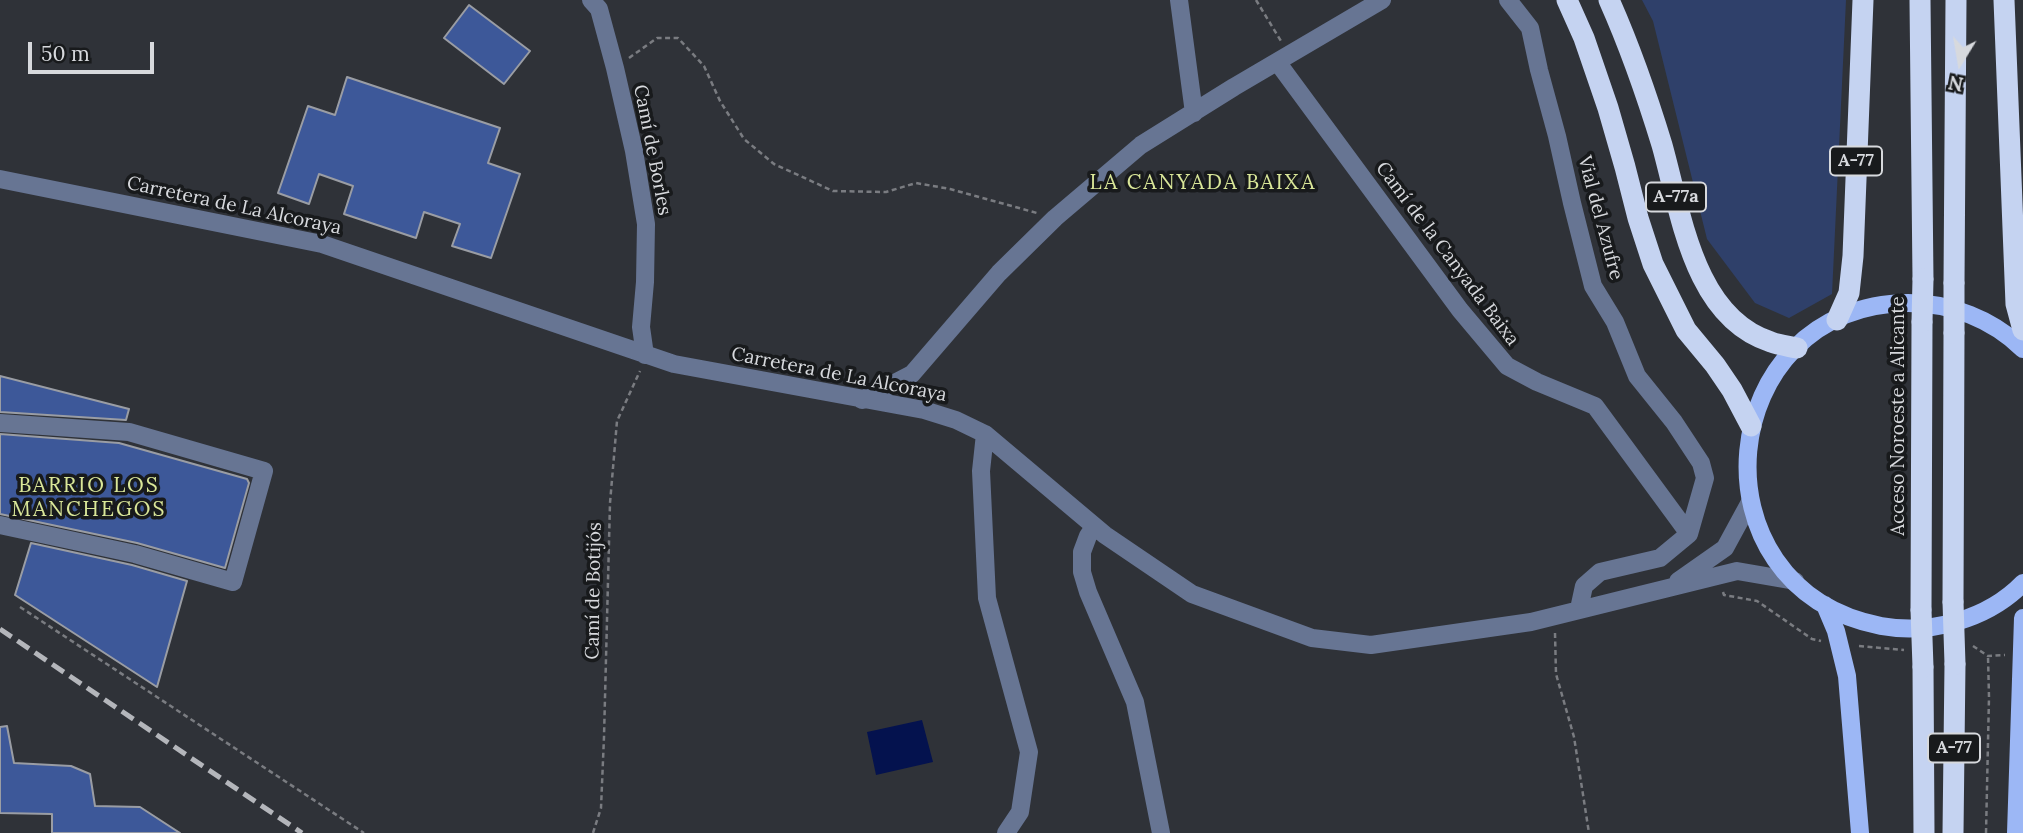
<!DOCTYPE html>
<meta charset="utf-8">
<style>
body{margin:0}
#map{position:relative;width:2023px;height:833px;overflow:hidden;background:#2f3238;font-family:Lora,serif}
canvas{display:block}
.north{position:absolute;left:1925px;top:28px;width:70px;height:70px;-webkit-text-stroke:5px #181a1c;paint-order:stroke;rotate:191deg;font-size:19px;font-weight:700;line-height:28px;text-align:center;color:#d7d9dd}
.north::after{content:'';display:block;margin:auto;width:24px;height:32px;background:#d7d9dd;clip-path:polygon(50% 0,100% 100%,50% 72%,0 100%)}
.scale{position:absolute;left:28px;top:42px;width:126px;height:32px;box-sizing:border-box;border:4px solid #d7d9dd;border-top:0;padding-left:9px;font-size:21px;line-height:24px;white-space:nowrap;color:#d7d9dd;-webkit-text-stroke:5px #181a1c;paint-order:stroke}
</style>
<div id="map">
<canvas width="2023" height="833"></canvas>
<div class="north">N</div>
<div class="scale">50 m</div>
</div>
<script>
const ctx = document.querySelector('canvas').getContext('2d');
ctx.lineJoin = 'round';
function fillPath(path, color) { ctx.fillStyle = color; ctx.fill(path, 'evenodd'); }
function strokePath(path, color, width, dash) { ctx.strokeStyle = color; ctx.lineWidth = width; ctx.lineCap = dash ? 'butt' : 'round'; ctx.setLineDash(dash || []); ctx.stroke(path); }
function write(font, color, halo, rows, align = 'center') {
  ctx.font = font + ' Lora,serif'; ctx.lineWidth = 7; ctx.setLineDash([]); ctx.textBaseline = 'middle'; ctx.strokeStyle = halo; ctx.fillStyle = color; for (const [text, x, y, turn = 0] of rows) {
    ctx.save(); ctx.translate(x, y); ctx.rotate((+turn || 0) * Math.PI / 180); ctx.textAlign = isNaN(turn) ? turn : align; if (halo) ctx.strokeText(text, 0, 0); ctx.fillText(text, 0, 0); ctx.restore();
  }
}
fillPath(new Path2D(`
 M1642,0H1846L1832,294L1789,318L1755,303L1707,239L1653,21Z`), '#2f406a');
fillPath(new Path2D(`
 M922,720L933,762L876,775L867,732Z`), '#04124e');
const building = new Path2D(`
 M469,5L530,51L504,84L444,38Z
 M347,77L500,128L488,163L520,174L491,258L452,246L460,224L424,212L416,238L344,214L353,186L319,174L309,204L278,193L308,106L335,115Z
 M0,376L129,409L126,420L0,412Z
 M0,434L119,443L247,479L249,483L225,568L137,543L0,514Z
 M31,543L132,565L187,581L157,687L15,595Z
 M7,726L14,763L71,766L90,774L95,806L140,807L180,833H52V814L0,813V727Z`);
fillPath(building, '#3d5899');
strokePath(building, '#9a9da4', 2);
strokePath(new Path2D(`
 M1256,0L1281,41
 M629,58L657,38H678L704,66L720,101L744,139L774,164L833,191L886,192L916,183L950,189L1037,213
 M1723,592L1724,595L1757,601L1812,639L1821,641
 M20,607L364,833
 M1555,633L1556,674L1574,737L1589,833
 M1859,646L1904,650
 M1973,646L1988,656L2005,655
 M593,833L601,808L604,737L610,503L617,421L640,371
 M1986,833L1989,697L1988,656`), '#7a7c81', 2.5, [5, 3.5]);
strokePath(new Path2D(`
 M591,0L599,9L615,68L634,151L646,224L645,282L641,327L645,355
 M1179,0L1194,113
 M1508,0L1530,28L1539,70L1557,136L1572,203L1593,286L1615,322L1637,376L1674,422L1701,463L1705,478L1689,534L1660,558L1600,572L1584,586L1579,609
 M1278,63L1460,310L1507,366L1537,382L1595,406L1689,534
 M0,179L322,244L674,364L924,410L956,420L985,434L1105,535L1192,594L1312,638L1371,645L1531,622L1737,571L1795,581
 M862,400L912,374L999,273L1055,218L1141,145L1234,87L1382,0
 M0,423L129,432L264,471L233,582L135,554L0,525
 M985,434L981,471L987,598L1029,752L1020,812L1006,833
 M1094,527L1088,536L1082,552V572L1088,592L1135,702L1161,833
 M1678,581L1725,548L1750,502`), '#677593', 18);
strokePath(new Path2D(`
 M2023,349C1992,319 1951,303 1908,303C1713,305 1686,588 1881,626C1931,635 1988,619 2023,583
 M1825,605L1836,631L1847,676L1860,833
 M2016,833L2023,618`), '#9cb7f5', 18);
strokePath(new Path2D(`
 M1567,0L1584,38L1608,108L1625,167L1638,218L1653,264L1686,330L1715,365L1732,390L1751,426
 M1609,0C1630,47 1647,96 1662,145C1681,212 1693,317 1771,342C1779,345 1788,346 1797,348
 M1920,0L1923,279
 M2004,0L2016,304L2023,330
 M1954,283L1956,0
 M1837,320L1849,293L1853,256L1863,0
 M1953,602L1954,333
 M1921,610L1922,322
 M1923,667L1924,833
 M1953,833L1955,664`), '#c5d3f1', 21);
strokePath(new Path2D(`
 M0,629L302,833`), '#b4b6bb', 5, [14, 7]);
strokePath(new Path2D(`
 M1922,322L1923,279
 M1954,333V283
 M1953,602L1955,664
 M1921,610L1923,667`), '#c5d3f1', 21);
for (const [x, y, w] of [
 [1856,161,52],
 [1676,197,60],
 [1954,748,52]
]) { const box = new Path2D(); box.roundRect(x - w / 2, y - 14.5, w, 29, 5); ctx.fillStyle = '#181a1c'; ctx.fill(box); strokePath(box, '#d7d9dd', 2); }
write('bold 18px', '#d7d9dd', null, [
 ["A-77",1856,161],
 ["A-77a",1676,197],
 ["A-77",1954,748]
]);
write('19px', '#d7d9dd', '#181a1c', [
 ["Camí de Borles",652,150,79],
 ["Carretera de La Alcoraya",234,206,12],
 ["Vial del Azufre",1600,218,75],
 ["Camí de la Canyada Baixa",1447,254,53],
 ["Carretera de La Alcoraya",839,375,11],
 ["Acceso Noroeste a Alicante",1899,416,-90],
 ["Camí de Botijós",594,591,-89]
]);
ctx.letterSpacing = '2px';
write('21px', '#dae799', '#181a1c', [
 ["LA CANYADA BAIXA",1203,183],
 ["BARRIO LOS",89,486],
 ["MANCHEGOS",89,510]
]);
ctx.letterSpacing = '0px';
</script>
